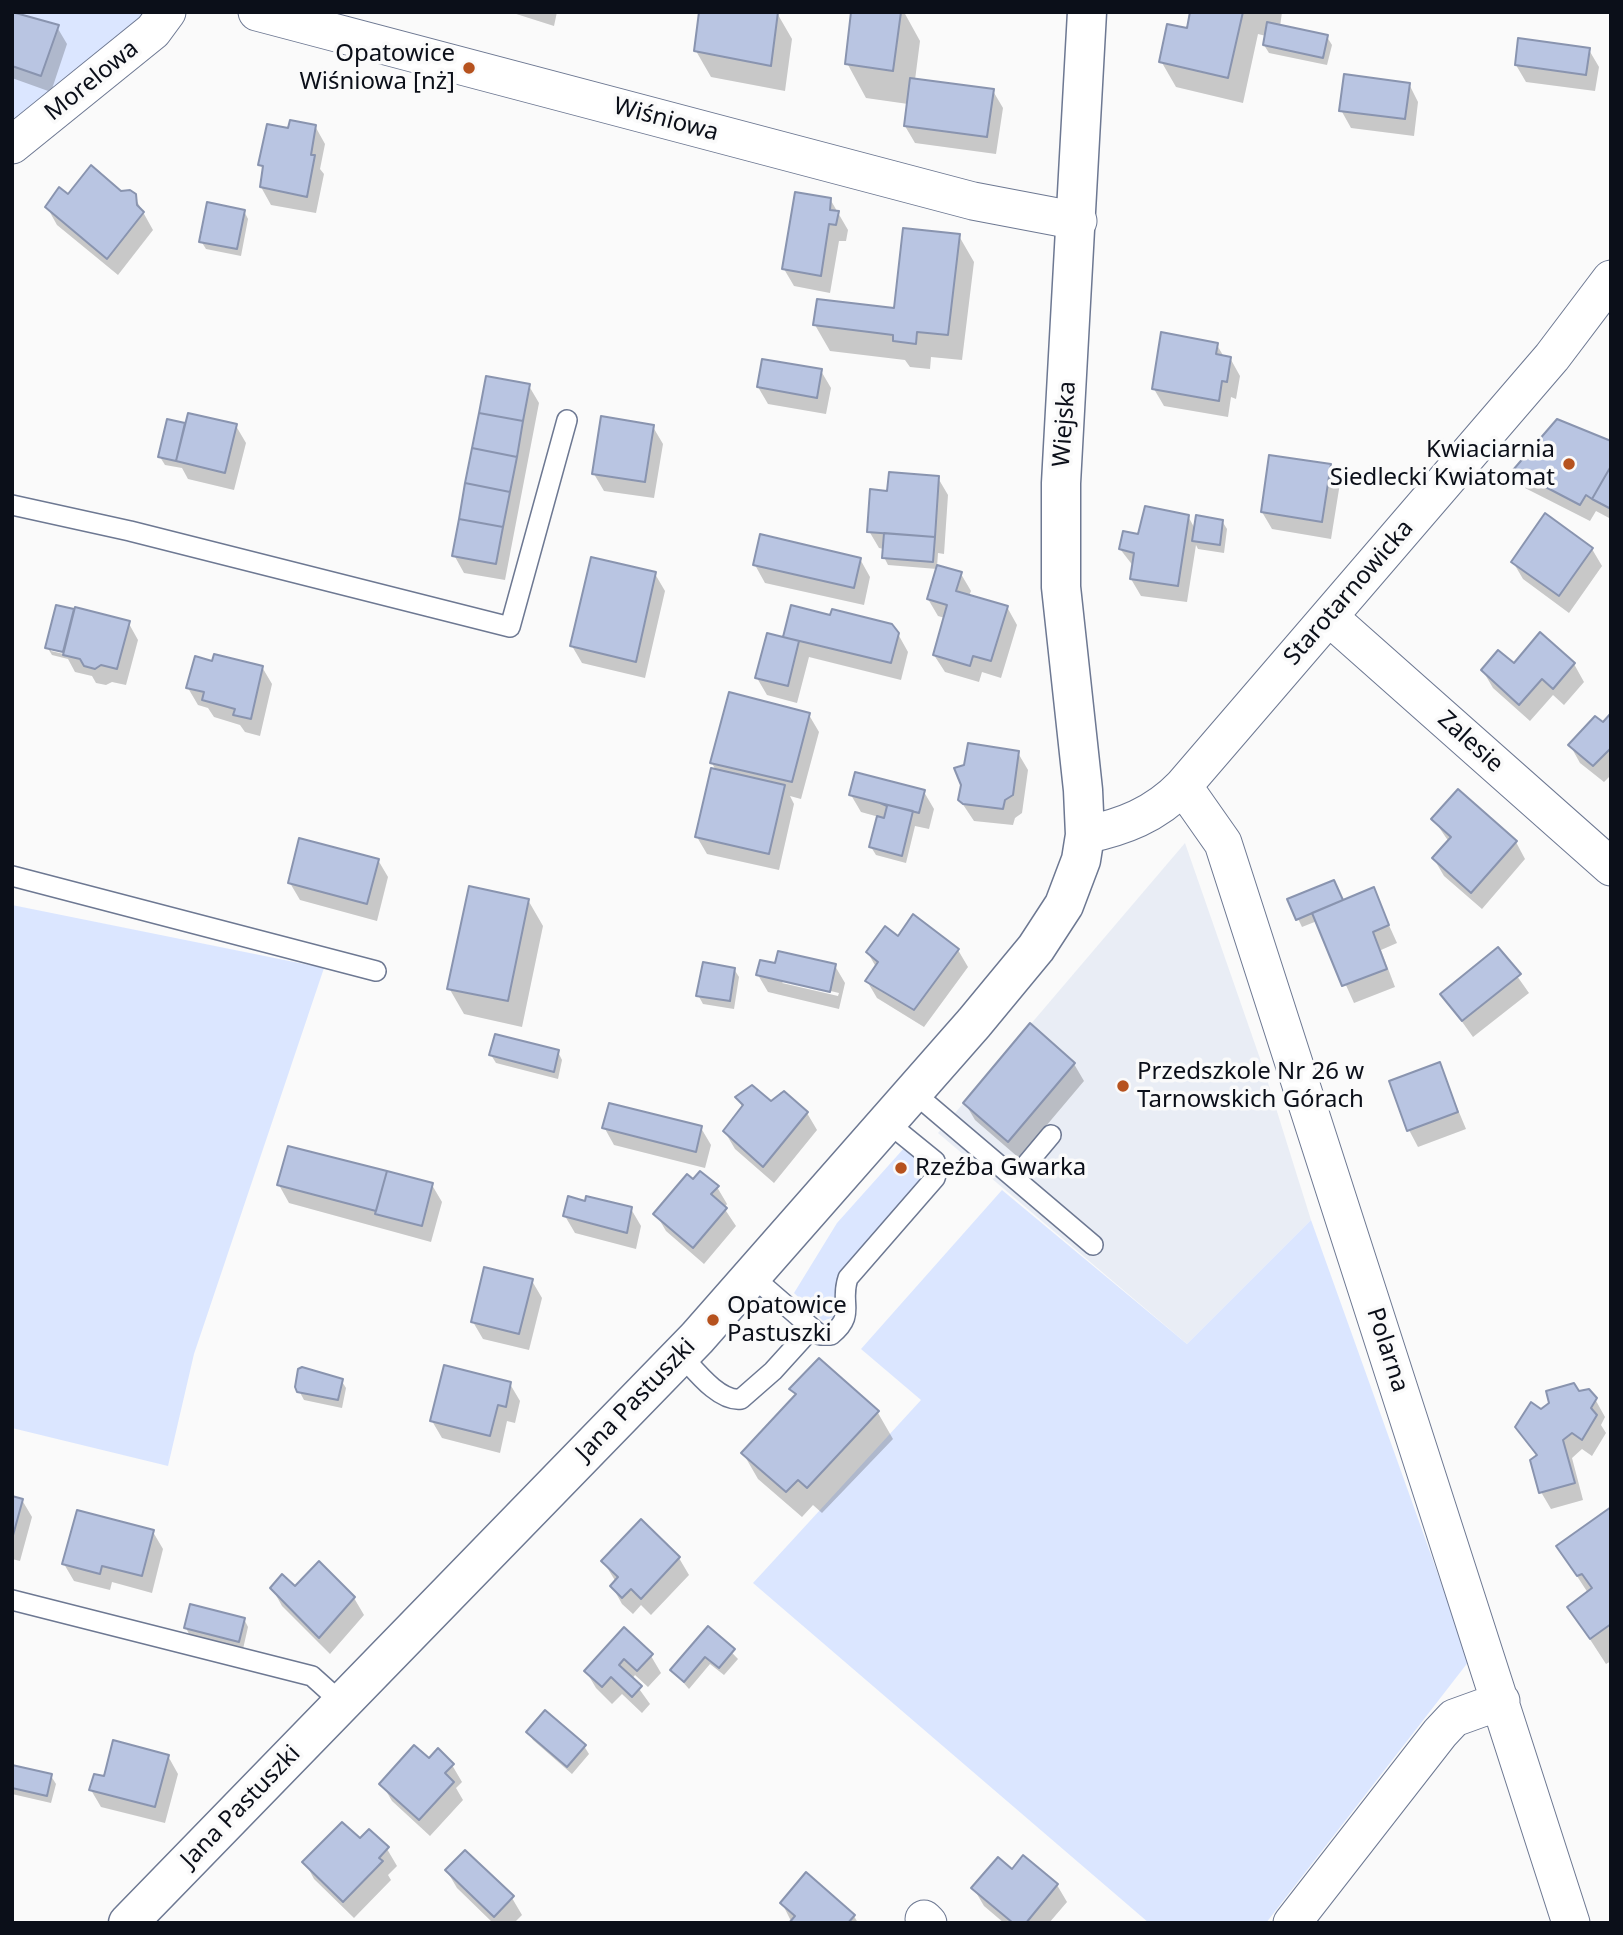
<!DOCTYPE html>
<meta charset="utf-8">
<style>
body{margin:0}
#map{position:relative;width:1623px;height:1935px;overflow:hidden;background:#fafafa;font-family:"Noto Sans",sans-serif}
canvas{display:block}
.frame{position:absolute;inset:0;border:14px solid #0b0f19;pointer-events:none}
</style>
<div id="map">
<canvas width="1623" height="1935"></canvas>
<div class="frame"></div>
</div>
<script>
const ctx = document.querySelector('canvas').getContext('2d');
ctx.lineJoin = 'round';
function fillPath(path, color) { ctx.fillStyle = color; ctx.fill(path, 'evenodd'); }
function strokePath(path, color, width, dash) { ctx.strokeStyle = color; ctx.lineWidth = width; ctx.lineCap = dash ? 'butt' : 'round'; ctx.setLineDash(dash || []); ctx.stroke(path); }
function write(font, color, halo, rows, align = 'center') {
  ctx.font = font + ' "Noto Sans",sans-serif'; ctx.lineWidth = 7; ctx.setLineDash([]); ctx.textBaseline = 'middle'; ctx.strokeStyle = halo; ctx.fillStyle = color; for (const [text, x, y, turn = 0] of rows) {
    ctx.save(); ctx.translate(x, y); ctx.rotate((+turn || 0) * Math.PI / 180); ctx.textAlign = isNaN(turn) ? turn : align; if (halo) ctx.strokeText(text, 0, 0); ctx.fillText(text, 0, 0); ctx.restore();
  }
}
fillPath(new Path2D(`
 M1185,843L1264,1070L1311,1220L1187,1344L938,1133Z`), '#e9edf5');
fillPath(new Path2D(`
 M12,12H182L12,145Z
 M12,905L324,968L194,1354L168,1466L12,1428Z
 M905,1147L920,1160V1181L838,1274L837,1316L823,1321L794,1293L837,1223Z
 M1002,1190L1187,1344L1311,1220L1469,1661L1266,1923H1149L753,1583L921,1400L861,1349Z`), '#dbe6ff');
fillPath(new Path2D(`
 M12,12L57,27L67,44L51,92L12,78Z
 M510,12H557L554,26Z
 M853,12H904L920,41L915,80L993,91L1003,108L996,154L915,143L905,126L908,104L866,98L847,63Z
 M1192,12H1282L1280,27L1327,37L1332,45L1327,65L1269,53L1264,45L1266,36L1258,34L1243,103L1176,87L1161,61L1188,30Z
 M777,13L792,39L785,91L711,77L696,51Z
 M1589,50L1599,67L1595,91L1526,82L1516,65Z
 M1409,84L1418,102L1414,136L1351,128L1341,110Z
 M315,126L325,144L320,169L324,174L316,213L271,205L261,187L264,171L260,164L290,130Z
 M121,192L134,196L153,230L118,275L57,225L47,207L69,196Z
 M830,199L848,230L846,241H839L830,293L794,286L784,269Z
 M244,211L248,219L241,256L206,249L201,241Z
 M959,236L974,262L962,360L931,357L930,369L910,367L905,360L830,351L815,325L895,310Z
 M1217,345L1224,357L1230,358L1240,376L1236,399L1231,397L1228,417L1164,406L1154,389Z
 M821,371L831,388L826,414L768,404L758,387Z
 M529,386L539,403L505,580L464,573L454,555Z
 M184,425L236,426L246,443L234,490L188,479L182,468L165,465L160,457Z
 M653,427L663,444L654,498L604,491L594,474Z
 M1611,443V519L1596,511L1590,521L1525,488L1515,471Z
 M1330,466L1340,483L1331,539L1272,529L1262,512Z
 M938,478L948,495L944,554L938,553L937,567L961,574L971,591L969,596L1007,607L1017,625L1001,678L982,672L979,682L945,672L934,655L945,618L938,616L928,599L937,569L888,565L884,557V549L879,548L869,531L889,493Z
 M1188,516L1195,529L1222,521L1227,529L1224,553L1198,549L1196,545L1187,602L1141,596L1131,579L1134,567L1120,549L1140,536Z
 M1592,549L1602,566L1569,613L1523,579L1513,562Z
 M860,559L870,577L864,605L765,583L755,565Z
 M655,574L665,591L645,678L582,663L572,646Z
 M793,607L898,634L908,652L901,680L809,657L797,703L767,695L757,678L785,639Z
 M73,611L75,614L128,622L138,640L126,685L112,682L106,685L96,683L92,676L75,672L68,659L52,655L47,647ZM51,647L72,652V656L51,651Z
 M1540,634L1574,664L1584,682L1564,705L1553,695L1530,721L1493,688L1483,671L1514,666Z
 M214,663L262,667L272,684L260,736L245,732L240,725L214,717L208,708L198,705L188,688Z
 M809,715L819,732L801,799L790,796L794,804L779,870L707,854L697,837L716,771L712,763Z
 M1611,716V775L1604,782L1580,763L1570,745Z
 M1018,753L1028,770L1022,813L1015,818L1013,825L974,821L960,800Z
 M924,792L934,809L929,829L915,826L906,863L876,855L871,847L879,817L861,812L851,795Z
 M1434,820L1516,842L1525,859L1482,909L1444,876L1434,859L1449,842Z
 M378,860L388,877L377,921L300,900L290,883Z
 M1373,890L1397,943L1381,950L1395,987L1354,1003L1317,921L1302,927L1289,900L1343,902Z
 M528,900L543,926L522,1027L464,1014L449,988Z
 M899,938L958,950L968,967L924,1027L877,998L867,981L876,967L868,953Z
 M1498,949L1529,993L1473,1037L1442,994Z
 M776,965L835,966L845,983L839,1009L768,992L758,975ZM785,980L839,993L838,996L782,983Z
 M734,969L739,977L734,1009L703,1004L698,995Z
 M558,1052L562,1060L558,1079L496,1063L491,1055Z
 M1074,1064L1084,1081L1019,1158L975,1120L965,1103Z
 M1439,1064L1466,1129L1418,1147L1409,1130Z
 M781,1092L807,1113L817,1130L774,1183L735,1149L725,1132L743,1108L737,1098L772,1104Z
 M604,1127L701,1128L711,1145L705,1168L614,1145Z
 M694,1181L717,1187L727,1204L724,1208L736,1226L704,1264L666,1231L656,1214Z
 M279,1185H432L442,1202L431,1242L289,1203Z
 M631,1209L641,1226L636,1249L575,1233L565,1216Z
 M532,1281L542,1298L529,1350L483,1339L473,1322Z
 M819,1360L878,1413L893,1439L822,1513L813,1505L802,1517L758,1479L743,1453L796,1396L792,1389Z
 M341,1380L346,1388L342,1408L304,1400L297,1387Z
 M510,1384L520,1401L515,1423L507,1421L500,1453L442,1438L432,1421Z
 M1578,1393L1595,1399L1605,1417L1601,1425L1606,1433L1592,1456L1582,1449L1572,1458L1583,1500L1551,1509L1541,1492L1537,1457L1517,1427Z
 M12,1498L22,1500L32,1517L20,1561L12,1559Z
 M1611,1509V1661L1606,1664L1569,1607L1588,1593L1558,1547Z
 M641,1522L679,1558L689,1575L651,1615L641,1605L633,1614L622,1604L612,1586L616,1582L603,1561Z
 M153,1532L163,1549L152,1593L112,1582L110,1590L74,1581L64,1564Z
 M272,1588L354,1598L364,1615L330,1654L282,1606Z
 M244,1619L248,1627L243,1649L190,1636L186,1628Z
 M708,1628L738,1659L724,1675L710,1664L689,1689L672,1670Z
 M624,1630L651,1656L661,1673L648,1687L635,1675L632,1679L650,1704L642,1713L622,1694L612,1704L596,1688L586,1671Z
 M528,1732L584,1746L589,1754L572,1774L533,1740Z
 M168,1756L178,1774L165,1823L101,1807L91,1790L105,1778Z
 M429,1760L452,1765L462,1782L456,1788L463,1800L430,1836L392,1801L382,1784Z
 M12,1767L51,1776L56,1784L51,1803L12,1794Z
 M387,1849L397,1866L388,1875L391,1880L354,1918L314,1879L305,1862Z
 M447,1871L512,1898L522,1915L514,1923H493L457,1888Z
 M1012,1871L1057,1885L1067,1902L1049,1923H1004L984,1906L974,1889Z
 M782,1903L854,1916L858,1923H792Z`), '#0003');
const building = new Path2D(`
 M12,12L59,25L41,76L12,66Z
 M699,12H778L771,66L694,51Z
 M851,12H901L893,71L845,64Z
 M1190,12H1243L1228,78L1159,62L1167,24L1187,28Z
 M1267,22L1328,35L1323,58L1263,45Z
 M1518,38L1590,48L1586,75L1515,65Z
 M1344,74L1410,83L1405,119L1339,111Z
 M910,78L994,89L987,137L904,126Z
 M290,120L316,125L311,155H315L307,197L260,187L263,166L258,165L267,124L288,128Z
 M91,165L121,191L130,190L136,194L137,205L144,212L107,259L45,207L59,187L68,194Z
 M795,192L831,198L830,210L839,211L836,225L829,224L821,276L782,269Z
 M207,202L245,210L237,249L199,242Z
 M903,228L960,234L948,335L917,332L916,344L893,341V335L813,325L817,299L894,308Z
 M1161,332L1218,343L1216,354L1231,357L1227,382L1222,381L1219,401L1152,389Z
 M762,359L822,369L817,398L757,387Z
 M486,376L530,384L523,421L479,413Z
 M188,413L237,424L225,473L176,461Z
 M479,413L523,421L517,457L472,448Z
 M601,416L654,425L645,482L592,474Z
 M167,419L185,423L176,461L158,457Z
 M1557,419L1611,441V466L1592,499L1586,495L1580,505L1513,470Z
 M472,448L517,457L510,492L465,483Z
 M1269,455L1331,464L1322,522L1261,512Z
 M1611,466V509L1592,499Z
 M889,472L939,476L935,537L867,532L870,489L887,491Z
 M465,483L510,492L503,527L459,519Z
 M1145,506L1189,515L1178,586L1130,579L1134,553L1119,549L1123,531L1138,534Z
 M1545,513L1593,548L1559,596L1511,562Z
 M1196,515L1223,520L1220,545L1192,541Z
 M459,519L503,527L496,564L452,556Z
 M884,533L935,537L933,562L882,558Z
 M760,534L861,558L854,588L753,565Z
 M591,557L656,572L636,662L570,646Z
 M937,565L962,572L956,591L1008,606L991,661L973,656L970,666L933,655L947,605L927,599Z
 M56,605L74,609L63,652L45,648Z
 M791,605L830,615L832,609L892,624L899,633L891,663L783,637Z
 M75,607L130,621L117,669L101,665L95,669L84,666L80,659L63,655Z
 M1540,632L1575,663L1553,689L1542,679L1519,705L1481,670L1498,650L1514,663Z
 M767,633L799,641L788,686L755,678Z
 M214,654L263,666L251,719L233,715L235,709L202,700L204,692L186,688L195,656L212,661Z
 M729,692L810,713L792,782L710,763Z
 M1611,713V748L1593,766L1568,745L1595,716L1603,722Z
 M968,743L1019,751L1013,795L1005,800L1003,809L963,804L958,800L961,785L954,768L964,765Z
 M711,768L785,785L769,854L695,837Z
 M855,772L925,790L919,813L849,795Z
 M1458,789L1517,841L1471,893L1432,858L1451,837L1431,819Z
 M880,803L913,811L902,856L869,847L877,816L884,818L887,806Z
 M299,838L379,859L367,904L288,883Z
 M1334,880L1343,900L1296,920L1287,899Z
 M469,886L529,899L508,1001L447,989Z
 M1374,887L1389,925L1373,932L1387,969L1342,986L1312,913Z
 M913,914L959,949L914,1010L865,981L878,962L866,952L885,926L898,936Z
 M1498,947L1521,974L1462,1021L1440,994Z
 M778,951L836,964L830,992L756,975L760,960L775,963Z
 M703,962L735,968L730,1001L696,996Z
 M1030,1023L1075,1063L1008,1142L963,1103Z
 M495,1034L559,1050L554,1072L489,1055Z
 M1440,1062L1458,1112L1407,1131L1389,1081Z
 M752,1085L771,1101L784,1091L808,1112L763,1167L723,1131L743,1105L735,1097Z
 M609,1103L702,1126L696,1152L602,1128Z
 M288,1146L387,1171L376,1211L277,1185Z
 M387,1171L433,1183L422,1226L375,1214Z
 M700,1171L719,1186L711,1194L727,1208L693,1248L653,1214L687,1174L693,1179Z
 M568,1196L585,1201L586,1196L632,1207L627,1233L563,1216Z
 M484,1267L533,1279L519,1334L471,1322Z
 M819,1358L879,1411L807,1488L798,1480L786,1492L741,1453L796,1394L789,1389Z
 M444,1365L511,1382L506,1407L498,1405L490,1436L430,1421Z
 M302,1367L343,1379L338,1400L297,1392L295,1387L298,1369Z
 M1574,1383L1579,1391L1589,1389L1597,1398L1591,1408L1597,1415L1582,1440L1572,1433L1563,1440L1575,1483L1539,1493L1530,1460L1537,1455L1515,1427L1531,1402L1541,1409L1549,1403L1546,1391Z
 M12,1496L23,1499L12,1539Z
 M1611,1507V1624L1590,1639L1567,1607L1592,1588L1582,1574L1577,1576L1556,1546Z
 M77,1510L154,1530L142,1576L102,1566L100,1574L62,1564Z
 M641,1519L680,1557L641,1599L631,1589L622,1598L610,1586L618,1577L601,1561Z
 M319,1561L355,1597L319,1638L270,1588L282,1574L295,1586Z
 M190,1604L245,1618L239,1642L184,1628Z
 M708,1626L735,1649L719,1668L705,1657L684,1682L670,1670Z
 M624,1627L653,1654L637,1671L624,1659L619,1665L642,1686L632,1697L611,1677L602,1687L584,1671Z
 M545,1710L586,1745L567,1767L526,1732Z
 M113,1740L169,1755L155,1807L89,1790L94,1774L104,1776Z
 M414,1745L429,1758L438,1748L454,1764L445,1773L454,1782L419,1820L379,1784Z
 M12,1765L52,1774L47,1796L12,1788Z
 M342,1822L360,1838L369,1829L389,1847L379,1858L383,1861L343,1902L302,1862Z
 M465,1850L514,1896L494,1917L445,1870Z
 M1023,1855L1058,1884L1026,1923H1013L971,1888L998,1857L1012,1869Z
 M806,1872L855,1915L848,1923H789L795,1916L780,1903Z`);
fillPath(building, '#b9c5e2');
strokePath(building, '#8994af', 2);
const lane = new Path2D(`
 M12,505L130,531L510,627L567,420
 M12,876L376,971
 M913,1092L1093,1245
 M1015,1178L1051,1135
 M752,1276L820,1335H831C857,1314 839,1304 848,1278L935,1178L938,1169L935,1161L887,1122
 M681,1355C695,1370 719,1402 741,1399L773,1371L812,1328
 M12,1600L312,1676L342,1703`);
const street = new Path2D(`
 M257,12L973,201L1078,221
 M12,145L153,31L167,12
 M1329,617L1611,867
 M1183,786L1223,843L1571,1923
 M1085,835C1123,827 1155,815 1183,786L1552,357L1611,279
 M924,1919L928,1923
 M1292,1923L1440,1733L1454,1718L1501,1701`);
const secondary = new Path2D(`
 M128,1923L697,1338L974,1023L1036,948L1064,905L1081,860L1085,835L1083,790L1061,587V483L1087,12`);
strokePath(lane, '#6d7892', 22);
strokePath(street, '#6d7892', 39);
strokePath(secondary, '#6d7892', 41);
strokePath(lane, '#fff', 19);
strokePath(street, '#fff', 37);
strokePath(secondary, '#fff', 38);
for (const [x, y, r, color] of [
 [469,68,7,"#b6521e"],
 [1569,464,7,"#b6521e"],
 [1123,1086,7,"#b6521e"],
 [901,1168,7,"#b6521e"],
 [713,1320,7,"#b6521e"]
]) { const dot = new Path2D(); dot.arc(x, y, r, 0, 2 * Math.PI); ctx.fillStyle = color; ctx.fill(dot); strokePath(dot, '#fafafa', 2.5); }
write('24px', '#0b0f19', '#fafafa', [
 ["Opatowice",455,54,"right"],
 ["Wiśniowa [nż]",455,82,"right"],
 ["Kwiaciarnia",1555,450,"right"],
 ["Siedlecki Kwiatomat",1555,478,"right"],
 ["Przedszkole Nr 26 w",1137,1072],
 ["Tarnowskich Górach",1137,1100],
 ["Rzeźba Gwarka",915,1168],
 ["Opatowice",727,1306],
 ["Pastuszki",727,1334]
], 'left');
write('24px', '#0b0f19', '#fafafa', [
 ["Morelowa",92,81,-39],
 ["Wiśniowa",666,120,15],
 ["Wiejska",1065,424,-86],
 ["Starotarnowicka",1349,593,-49],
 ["Zalesie",1470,742,42],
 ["Polarna",1387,1350,72],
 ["Jana Pastuszki",636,1400,-46],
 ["Jana Pastuszki",241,1807,-46]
]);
</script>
